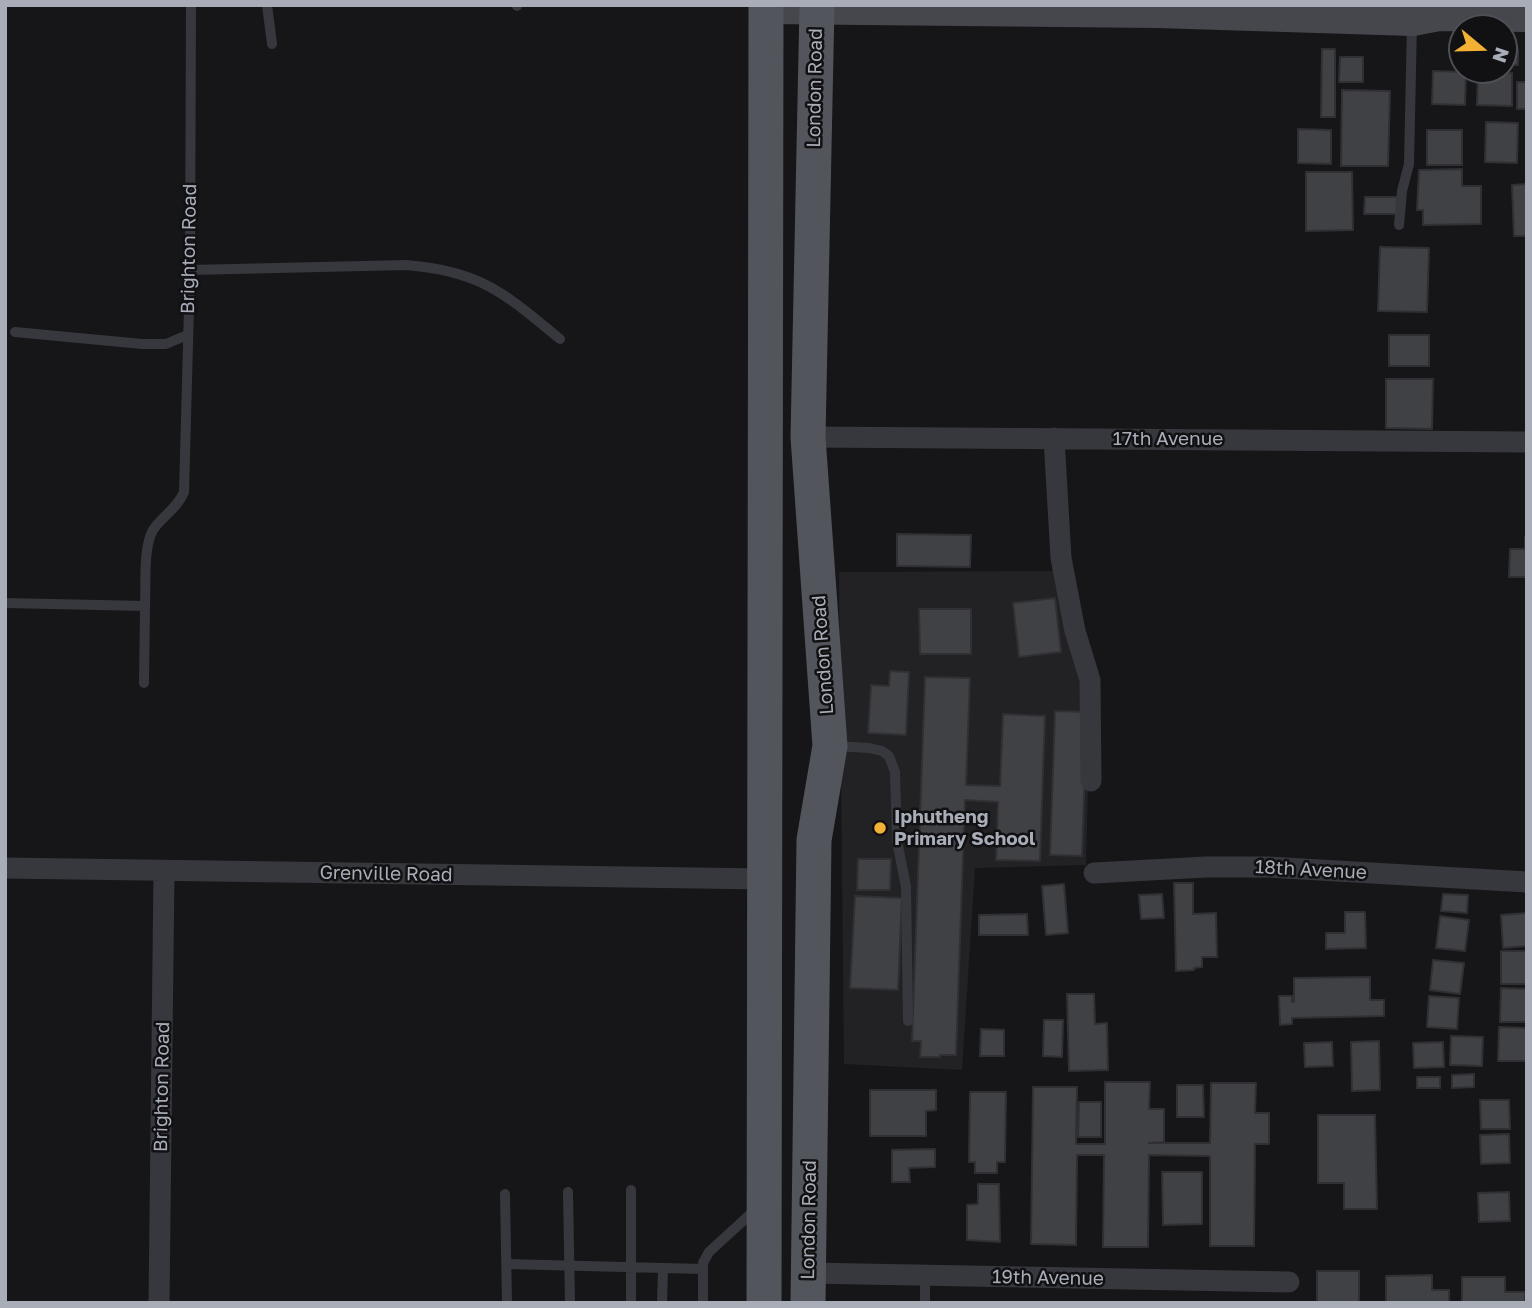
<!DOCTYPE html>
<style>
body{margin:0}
#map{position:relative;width:1532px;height:1308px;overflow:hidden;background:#161618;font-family:"Golos Text",sans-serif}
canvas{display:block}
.frame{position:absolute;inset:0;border:7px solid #a8adb8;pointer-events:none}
.north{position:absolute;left:1448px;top:14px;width:70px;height:70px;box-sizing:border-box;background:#111113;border:2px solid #4d4f55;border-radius:50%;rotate:109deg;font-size:19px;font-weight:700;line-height:28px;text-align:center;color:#a8adb8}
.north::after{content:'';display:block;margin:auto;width:24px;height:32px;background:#f2b134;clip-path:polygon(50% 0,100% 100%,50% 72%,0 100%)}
</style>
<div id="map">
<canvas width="1532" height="1308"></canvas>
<div class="frame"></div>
<div class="north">N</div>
</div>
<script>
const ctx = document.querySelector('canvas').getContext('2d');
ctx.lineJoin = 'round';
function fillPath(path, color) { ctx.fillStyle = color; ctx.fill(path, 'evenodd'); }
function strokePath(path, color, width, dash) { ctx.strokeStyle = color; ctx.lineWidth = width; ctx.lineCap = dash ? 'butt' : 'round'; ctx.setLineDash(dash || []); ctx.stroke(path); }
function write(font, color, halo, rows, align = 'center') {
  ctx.font = font + ' "Golos Text",sans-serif'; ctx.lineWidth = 5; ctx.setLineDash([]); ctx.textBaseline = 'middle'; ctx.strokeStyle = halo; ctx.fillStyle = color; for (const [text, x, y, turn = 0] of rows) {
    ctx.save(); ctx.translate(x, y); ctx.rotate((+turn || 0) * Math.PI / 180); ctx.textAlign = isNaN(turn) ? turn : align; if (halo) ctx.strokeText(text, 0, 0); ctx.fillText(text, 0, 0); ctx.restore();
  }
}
fillPath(new Path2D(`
 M1060,571L1090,713L1086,865L975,868L962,1070L844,1064L839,572ZM1055,598L1061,652L1019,657L1013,603ZM919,609H971V653L920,654ZM890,671L909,672L905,735L871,685L889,686ZM925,677L970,679L966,785L1000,786L1003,714L1045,716L1039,861L996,860L998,802L965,800L956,1054L940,1055L939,1057H921V1041L912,1040ZM1055,711L1087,713L1082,856L1050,854ZM858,859L891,860L890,890H857ZM855,897L902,899L898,990L851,988Z`), '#222225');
const building = new Path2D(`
 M1322,49H1335V117H1321Z
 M1504,49H1518V65H1504Z
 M1340,57H1363V82H1339Z
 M1433,71L1466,72L1465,105L1432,104Z
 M1478,73H1512V106L1477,105Z
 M1517,82H1527V109H1517Z
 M1342,90L1390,91L1388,166H1341Z
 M1486,122L1518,123L1517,163L1485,162Z
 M1298,129L1331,130V164L1298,163Z
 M1427,130H1462V165H1427Z
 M1462,169V186H1481V224L1423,225V210H1417L1419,170Z
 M1306,172H1352L1353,230L1306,231Z
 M1527,184V236H1514L1512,185Z
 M1365,197H1397V214H1364Z
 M1380,247L1429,248L1427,312L1378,311Z
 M1389,335H1429V366H1389Z
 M1386,379H1433L1432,429L1386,428Z
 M897,534L971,535L970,567L897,566Z
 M1525,537L1527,577H1509L1510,549H1525Z
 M1055,598L1061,652L1019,657L1013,603Z
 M919,609H971V654H920Z
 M890,671L909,672L906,735L868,733L871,685L889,686Z
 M925,677L970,678L966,785L1000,786L1003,714L1045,716L1040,861L996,860L998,802L965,800L956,1055H940V1057H920L921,1041H912Z
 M1055,711L1087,712L1082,856L1050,855Z
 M858,859H891L890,890H857Z
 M1174,883H1193V914L1216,913L1217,957H1202V967L1194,968V970L1176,971Z
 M1064,884L1068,933L1046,935L1042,886Z
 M1162,894L1164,918L1141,919L1139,895Z
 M1443,894L1468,895L1467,913L1441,911Z
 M855,896L902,898L898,990L850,988Z
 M1345,912H1365L1366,948L1326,949V933H1345Z
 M1527,913V946L1503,948L1501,915Z
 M1027,914L1028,935H979V915Z
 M1440,916L1469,920L1465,951L1436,948Z
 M1501,951H1527V984H1501Z
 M1433,960L1464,963L1460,994L1430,990Z
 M1370,977V1000H1384V1016L1292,1018V1024L1280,1025L1279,996H1292V1002H1294V978Z
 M1501,988L1527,989V1022H1500Z
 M1067,994H1094L1095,1024L1107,1023L1108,1070L1069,1071Z
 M1429,996L1459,998L1457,1029L1427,1027Z
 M1044,1020H1063L1062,1057L1043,1056Z
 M1499,1027L1527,1028V1061H1498Z
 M981,1029L1004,1030V1056H980Z
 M1451,1036L1483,1037L1482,1066L1450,1065Z
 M1379,1041L1380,1090L1352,1091L1351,1042Z
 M1332,1042L1333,1066L1305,1067L1304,1043Z
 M1443,1042L1444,1067L1414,1068L1413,1043Z
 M1474,1074V1087L1452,1088V1075Z
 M1417,1077H1440V1088H1417Z
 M1105,1082H1150L1149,1109H1164V1142L1149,1143H1210L1211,1083H1256L1255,1113H1269V1144H1255L1254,1246H1210V1156L1149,1155L1148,1247H1103L1104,1155H1077L1076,1245L1031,1244L1033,1087H1077L1076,1144H1105Z
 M1177,1085H1203L1204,1117H1177Z
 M870,1090H936V1110L926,1111V1136H870Z
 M970,1092H1006L1005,1162H997V1173H975V1162H969Z
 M1480,1100H1509L1510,1129H1481Z
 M1079,1102H1101V1137H1078Z
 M1318,1115H1375L1377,1209H1344V1183H1318Z
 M1509,1134L1510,1163L1481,1164L1480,1135Z
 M935,1149V1167L909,1168L910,1182H892V1150Z
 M1162,1172H1202V1224L1163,1225Z
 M978,1184H999L1000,1242L967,1240V1205L978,1204Z
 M1509,1192L1510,1221L1479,1222L1478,1193Z
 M1317,1271H1359V1303H1317Z
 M1432,1275V1290H1449V1303H1386V1276Z
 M1462,1277H1505V1292H1525V1303H1462Z`);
fillPath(building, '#404145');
strokePath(building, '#303034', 2);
strokePath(new Path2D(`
 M267,5L272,44
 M517,5V6
 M1399,225L1402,191L1409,164L1412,23
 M190,270L406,265C481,271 504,293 560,339
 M15,332L142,344H166L187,335
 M5,603L145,606L144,683
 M145,606C146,586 143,547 153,530C162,516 177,509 184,492L190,270L191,5
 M836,746L869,748L882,751L889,756L895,772L897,841L906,887L908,1021
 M631,1190V1303
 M568,1192L570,1303
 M505,1194L507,1303
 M506,1264L703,1269
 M662,1303L663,1270
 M703,1303V1263L709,1252L756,1209
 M925,1303V1276`), '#37383d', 10);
strokePath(new Path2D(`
 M808,437L1527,442
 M1054,438L1061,558L1075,631L1090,680L1091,781
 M5,868L766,879
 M1094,873L1206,867H1268L1527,882
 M808,1273L1289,1282
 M159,1303L164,871`), '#37383d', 21);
strokePath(new Path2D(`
 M766,8L1157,12L1413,20L1439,15L1527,16`), '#45474d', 32);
strokePath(new Path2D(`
 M764,1303L766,5
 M808,1303L814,840L830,746L808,437L817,5`), '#53555c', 35);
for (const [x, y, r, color] of [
 [880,828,7,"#f2b134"]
]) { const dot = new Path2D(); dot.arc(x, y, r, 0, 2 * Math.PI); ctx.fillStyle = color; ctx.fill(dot); strokePath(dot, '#111113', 2.5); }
write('19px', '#a8adb8', '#111113', [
 ["London Road",815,88,-89],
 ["Brighton Road",189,249,-89],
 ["17th Avenue",1168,439],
 ["London Road",823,655,-94],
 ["18th Avenue",1311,870,3],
 ["Grenville Road",386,874,1],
 ["Brighton Road",162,1087,-89],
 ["London Road",809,1220,-89],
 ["19th Avenue",1048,1278,1]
]);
write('bold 19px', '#a8adb8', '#111113', [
 ["Iphutheng",894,817],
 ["Primary School",894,839]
], 'left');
</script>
